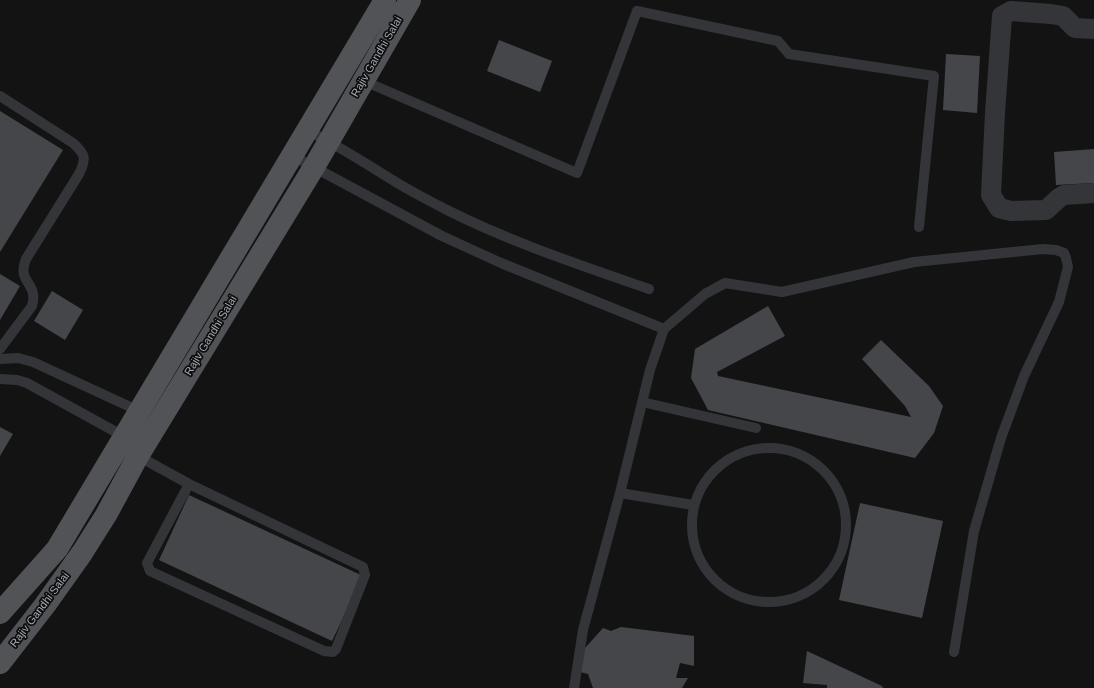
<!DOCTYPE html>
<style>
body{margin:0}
canvas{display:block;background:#131314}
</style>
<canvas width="1094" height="688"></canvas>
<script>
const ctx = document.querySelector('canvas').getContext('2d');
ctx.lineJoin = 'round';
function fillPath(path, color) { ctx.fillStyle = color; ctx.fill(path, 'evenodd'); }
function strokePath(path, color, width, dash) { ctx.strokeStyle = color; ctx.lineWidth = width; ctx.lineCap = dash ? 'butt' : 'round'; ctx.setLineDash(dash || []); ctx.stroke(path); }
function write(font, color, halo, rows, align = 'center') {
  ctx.font = font + ' Arial,sans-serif'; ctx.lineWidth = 3.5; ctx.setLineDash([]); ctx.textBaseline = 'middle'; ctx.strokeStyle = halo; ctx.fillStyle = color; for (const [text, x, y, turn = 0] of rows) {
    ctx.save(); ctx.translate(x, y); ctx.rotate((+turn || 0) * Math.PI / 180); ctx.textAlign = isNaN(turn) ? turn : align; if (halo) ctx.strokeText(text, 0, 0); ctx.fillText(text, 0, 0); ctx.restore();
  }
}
fillPath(new Path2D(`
 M499,40L552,61L540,92L487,71Z
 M946,54L980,56L977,113L943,110Z
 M0,111L63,150L0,252Z
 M1094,149V183L1056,185L1054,152Z
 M0,274L20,286L0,320Z
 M52,291L83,310L65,340L34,321Z
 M768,306L785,336L717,372L718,376L911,417L905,406L862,359L881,340L929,386L943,406L934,433L915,458L708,410L691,378L695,349Z
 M0,427L13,434L0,456Z
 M189,495L363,576L332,641L159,560Z
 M860,503L943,521L922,618L839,600Z
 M621,627L694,636V666L680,663L676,678H688L682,688H593L588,674L580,672L585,648L603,628L611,631Z
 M807,651L882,686L883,688H827V685L803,683Z`), '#454649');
strokePath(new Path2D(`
 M364,81L577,173L637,11L778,41L789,54L934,76L919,227
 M0,96L73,143C85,154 87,158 79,174L26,259C16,283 39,282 32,306L0,349
 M308,131C340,146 369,166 399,184C414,193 430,201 445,209C510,242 580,265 649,289
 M293,156L442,236L501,263L664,329
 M0,359L18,358L33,362L139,411
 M0,379L17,380L27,383L125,437
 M642,402L756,428
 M692 525a77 77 0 1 1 154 0a77 77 0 1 1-154 0Z
 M138,456L189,484L363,567L365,575L336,649L333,652L324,651L150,571L147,563L189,484
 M620,493L693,505
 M574,688L583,630L620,493L650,370L664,329L705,294L725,283L782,292L914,262L1043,249L1056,250L1064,253L1066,258L1068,267L1059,302L1024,376L1001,438L974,531L954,652`), '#343539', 10);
strokePath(new Path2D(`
 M1094,29L1075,28L1063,16L1051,14L1011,11L1002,16L995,113L991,195L999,208L1011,211L1046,210L1059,198L1064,195L1094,193`), '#343539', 20);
strokePath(new Path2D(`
 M0,613L57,549L385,0
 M0,663L45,605L82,553L106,515L138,456L314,167L410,0`), '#515357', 22);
write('11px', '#a6abb3', '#0e0e0f', [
 ["Rajiv Gandhi Salai",377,57,-60],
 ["Rajiv Gandhi Salai",211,336,-59],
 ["Rajiv Gandhi Salai",40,610,-53]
]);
</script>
